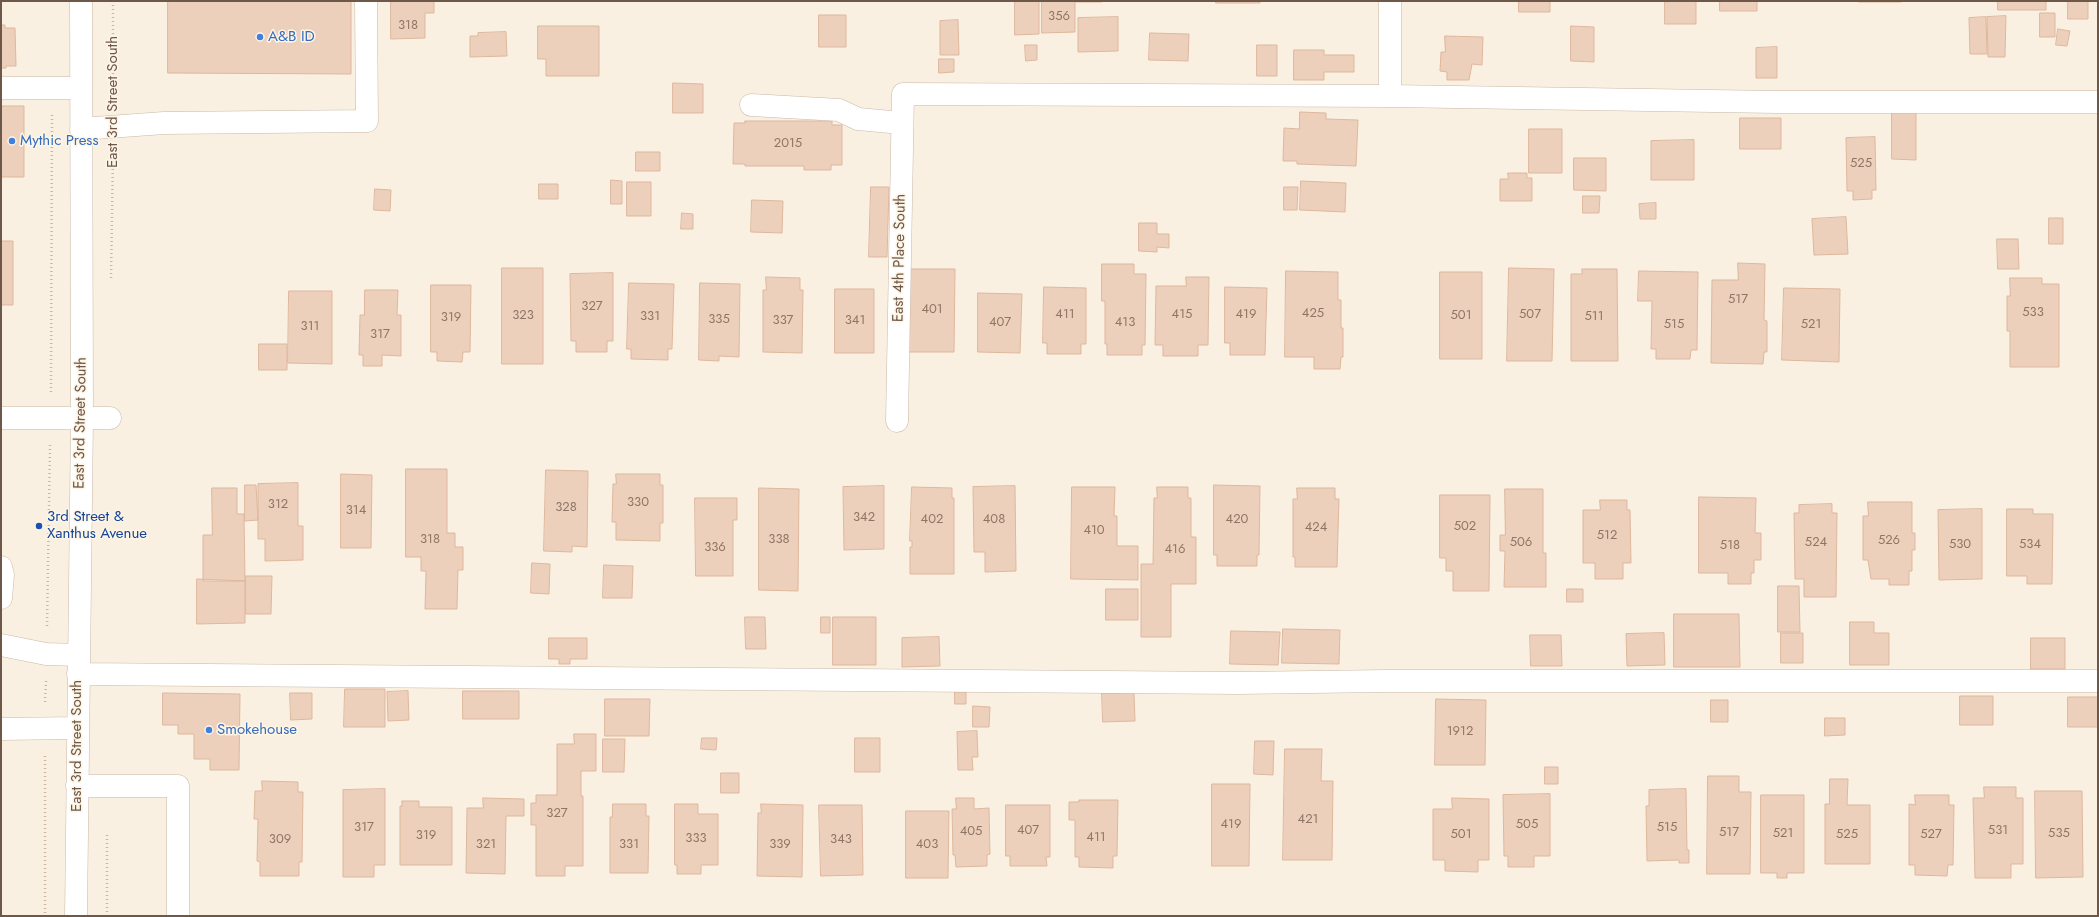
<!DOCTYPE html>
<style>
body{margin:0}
#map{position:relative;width:2099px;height:917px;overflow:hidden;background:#faf0e1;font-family:Jost,sans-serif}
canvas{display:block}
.frame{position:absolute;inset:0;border:2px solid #6e584a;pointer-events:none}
</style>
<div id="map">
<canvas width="2099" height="917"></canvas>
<div class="frame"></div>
</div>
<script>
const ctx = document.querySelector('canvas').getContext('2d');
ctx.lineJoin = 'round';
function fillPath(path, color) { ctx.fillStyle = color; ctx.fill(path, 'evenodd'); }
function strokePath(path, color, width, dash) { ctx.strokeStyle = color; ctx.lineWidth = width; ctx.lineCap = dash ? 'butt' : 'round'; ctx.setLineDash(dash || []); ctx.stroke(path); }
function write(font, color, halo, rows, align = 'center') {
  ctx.font = font + ' Jost,sans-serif'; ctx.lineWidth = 3; ctx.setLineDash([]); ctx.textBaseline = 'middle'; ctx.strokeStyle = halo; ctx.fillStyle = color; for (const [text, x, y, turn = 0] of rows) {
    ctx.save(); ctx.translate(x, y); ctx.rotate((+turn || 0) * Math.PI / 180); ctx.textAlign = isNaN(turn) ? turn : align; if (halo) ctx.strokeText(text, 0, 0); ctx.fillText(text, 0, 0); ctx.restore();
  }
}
const building = new Path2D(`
 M168,1H351V74L168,73Z
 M391,1H434V13H425V38L391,39Z
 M1015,1H1039V34L1015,35Z
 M1042,1H1102V2H1075V32L1042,33Z
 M1216,1H1260V3H1216Z
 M1519,1H1550V12H1519Z
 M1665,1H1696V24H1665Z
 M1720,1H1757V11H1720Z
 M1859,1H1901V2H1859Z
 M1998,1H2046V10H1998Z
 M2068,1H2088V19H2068Z
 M2040,13H2055V37H2040Z
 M819,15H846V47H819Z
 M2006,16L2005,57H1988L1987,17Z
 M1118,17V51L1078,52V18Z
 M1986,17L1987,54H1970L1969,18Z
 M958,20L959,55H940V21Z
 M1,25H5V28H15L16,66H6V68H1Z
 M538,26H599V76H546V59H538Z
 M1571,26L1594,27V62L1571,61Z
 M2058,29L2070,31L2067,46L2056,45Z
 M506,32L507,56L470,57V36H478V33Z
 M1150,33L1189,34L1188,61L1149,60Z
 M1445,36L1483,37L1482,65L1472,64L1469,80H1447V72L1440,71L1441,52H1445Z
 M1025,45H1037V60L1026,61Z
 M1257,45H1277V76H1257Z
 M1777,47V78H1756V48Z
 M1294,50H1324V55H1354V72H1324V80H1294Z
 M939,59H954V72L939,73Z
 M673,83L703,84V113H673Z
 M1,106H24V177H1Z
 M1892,111L1916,112V160L1892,159Z
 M1300,112L1326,113V119L1358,120L1356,166L1297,164V161H1283L1284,128L1299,129Z
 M1740,118H1781V149H1740Z
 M745,121H832V125H842V165H831V170H804V166H745V164H733L734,123H745Z
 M1529,129H1562V173H1529Z
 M1875,137L1876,190H1872V199L1853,200V191H1847L1846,138Z
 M1694,140V180H1651V141Z
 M636,152H660V171H636Z
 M1574,158H1606V191L1574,190Z
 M1508,173H1527V178H1532V201H1500V179H1508Z
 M611,180L622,181V204H611Z
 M1301,181L1346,183L1345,212L1300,210Z
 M627,182H651V216H627Z
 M539,184H558V199H539Z
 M871,187H889L887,257H869Z
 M1284,187H1298L1297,210H1284Z
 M375,189L391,190L390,211L374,210Z
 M1583,196H1600L1599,213H1583Z
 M752,200L783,201L782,233L751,232Z
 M1656,203V219H1640L1639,204Z
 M682,213L693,214V229H681Z
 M1846,217L1848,254L1814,255L1812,219Z
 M2049,218H2063V244H2049Z
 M1139,223H1157V234H1169V248L1157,247V252L1139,251Z
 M1997,239H2018L2019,269H1998Z
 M1,241H13V305H1Z
 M1738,263L1765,264L1764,320L1767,321V352H1764L1763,364L1711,363L1712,280H1738Z
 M1102,264H1134V274H1146L1145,345H1142V355H1107V344H1105V301H1102Z
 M502,268H543V364H502Z
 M1509,268L1554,269L1552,361H1507Z
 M910,269H955L954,352H909Z
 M1582,269H1617L1618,361H1571V274H1582Z
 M1286,271L1338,272V300H1341V328H1343V357H1341L1340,369H1314V357H1285Z
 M1639,271L1698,272L1697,350H1691L1690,359H1656V349H1651L1652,301H1638Z
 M1440,272H1482V359H1440Z
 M613,273V341H607V352H576V341H571L570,274Z
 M766,277L800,278V290H803L802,353L763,352V290H766Z
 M1186,277H1209L1208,345H1198V356H1163V345H1155L1156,286H1186Z
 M2010,278H2042V284H2059V367H2010V331H2007V296H2010Z
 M629,283L674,284L672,349H668V360L631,359V349H627Z
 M700,283L740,284L739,357L719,356V361L699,360Z
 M431,285H471L470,352H463L462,362L437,361V352H431Z
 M1044,287L1086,288V344H1081V354H1047V343H1043Z
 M1225,287L1267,288L1265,355H1230V343H1225Z
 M1784,288L1840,289L1839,362L1782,360Z
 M835,289H874V353H835Z
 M365,290H398L397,315H401V356L382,355V366H363V355H359L360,315H364Z
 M289,291H332V364L288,363Z
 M978,293L1022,294L1020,353L978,352Z
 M259,344H287V370H259Z
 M406,469H447V533H455V547H463V570H458L457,609H425L426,571H421V557H406Z
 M546,470L588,471L587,547L572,546V552L544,551Z
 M341,474L372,475L371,548H341Z
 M616,474H660V485H663V523H660V541L616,540V522H612L613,484H616Z
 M298,483V526H303V560L265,561V539H258V484Z
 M245,485H256L258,520L245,521Z
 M1214,485L1260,486L1259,555H1257V566H1217V555H1214Z
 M884,486V549L844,550L843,487Z
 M1015,486L1016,571L985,572V552H974L973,487Z
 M912,487L952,488V498H954V574H910V547H912V541H910Z
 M1072,487H1115L1114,516H1117V546H1138V580L1071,579Z
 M1157,487H1188V498H1191V537H1196V584H1171V637H1141V564H1153L1154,498H1157Z
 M212,488H237V514H244L245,581H203V535H212Z
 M759,488L799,489L798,591L759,590Z
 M1297,488H1335V499H1339L1337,567H1295V557H1293V499H1297Z
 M1505,489H1543V553H1546V587H1504L1505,551H1500V535H1505Z
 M1440,495H1490L1489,591H1453V571H1446V558H1440Z
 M1699,497L1756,498L1755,533H1761V560H1754V573H1751V584H1728V573H1699Z
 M695,498H737V520H733V576H696Z
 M1600,500H1627V510H1630L1631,563H1623V579H1595V563H1583V510H1600Z
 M1868,502H1912V533H1915V550H1912V571H1909V585H1889V579H1871L1868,560H1863V516H1868Z
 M1832,504V513H1837L1836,597H1804V579H1795L1794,513H1799V505Z
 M1982,509V579L1939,580L1938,510Z
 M2007,509H2033V514H2053L2052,584H2027V576H2007Z
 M532,563L550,564L549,594L531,593Z
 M604,565L633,566L632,598H603Z
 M246,576H272L271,614H246Z
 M197,579L245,581V623L197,624Z
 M1778,586H1799L1800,632H1778Z
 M1106,589H1138V620H1106Z
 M1567,589H1583V602H1567Z
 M1674,614H1739L1740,667H1674Z
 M745,617H765L766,649H746Z
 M821,617H830V633H821Z
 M833,617H876V665H833Z
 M1850,622H1874V633H1889V665H1850Z
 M1283,629L1340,630L1339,664L1282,663Z
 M1231,631L1280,632L1278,665L1230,664Z
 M1664,633L1665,665L1627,666L1626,634Z
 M1781,633H1803V663H1781Z
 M1530,635H1561L1562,666H1531Z
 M939,637L940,666L902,667V638Z
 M549,638H587V659H570V664H559V659H549Z
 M2031,638H2065V669H2031Z
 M345,689H385V727H344Z
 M408,691L409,720L388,721L387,692Z
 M463,691H519V719H463Z
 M955,692H966V704H955Z
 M163,693L240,694L239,770H210V759H194V734H178V725H163Z
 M290,693H312V719L291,720Z
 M1102,693H1134L1135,721L1103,722Z
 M1960,696H1993V725H1960Z
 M2068,697H2098V727H2068Z
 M605,699H650L649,736H605Z
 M1436,699L1486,700L1485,765H1435Z
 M1711,700H1728V722H1711Z
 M973,706L990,707L989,727H973Z
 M1825,718H1845V735L1825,736Z
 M977,731L978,757H972L973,770H958L957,732Z
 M574,734H596V771H581V796H583V866H565V876H536V825H531V803H536V795H557V744H574Z
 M702,738H717L716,750L701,749Z
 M855,738H880V772H855Z
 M603,739H625L624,772H603Z
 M1255,741H1274L1273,775L1254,774Z
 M1285,749H1322L1321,781H1333L1332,860H1283Z
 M1545,767H1558V784H1545Z
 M721,773H739V793H721Z
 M1708,776H1739V792H1751L1750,874H1707Z
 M1830,779H1848L1847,805H1870V864H1825V804H1829Z
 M262,781L298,782V792H303L302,862H299V876H260V862L257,861L258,819H254L255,791H262Z
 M1212,784H1250L1249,866H1212Z
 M1984,787H2016V798H2023V864H2011V878H1975L1973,798H1984Z
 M385,789V865H374V877H343V790Z
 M1686,789L1687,850H1689V863H1679V860L1647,861L1646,806H1649V790Z
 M2035,791H2082L2083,877L2036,878Z
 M1550,794V856H1534V867H1508V856H1504L1503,795Z
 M1761,795H1804V873H1787V878H1777V873H1761Z
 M1915,795H1949V805H1954L1953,865H1948L1947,876L1915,875V865H1909V804L1915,805Z
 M483,798L524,799V816H506L505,874L466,873L467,808H483Z
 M956,798H974V809L989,808L990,854L987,855V866L956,867L955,855H953L952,809H956Z
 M1452,798L1489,799V860H1478V872L1445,871V860H1433V809H1452Z
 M1079,800H1118L1117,856H1113V868L1079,867V857H1075V820H1069V802H1079Z
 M402,801H419V807H452V865H400V806H402Z
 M613,804H646V816H649L648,873H610V817H612Z
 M675,804H698V814H718V865H701V874H677V865H675Z
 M761,804L803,805L802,877L757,876L758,813H761Z
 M819,805H862L863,875L821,876Z
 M1006,805H1050V857H1046L1047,866H1010V856H1006Z
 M906,811H949L948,878H906Z`);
fillPath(building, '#edd0bb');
strokePath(building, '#deb79d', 1);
const minor = new Path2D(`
 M1,88H81
 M1390,96V1
 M751,105L839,110L858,119L902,123
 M81,129L164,123L367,121L366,1
 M1,418H110
 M897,421L903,94L1390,96L1777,102H2098
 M1,567L3,575L1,598
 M1,645L46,654L78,655
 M78,674L1238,683L1386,681H2098
 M1,729L77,728
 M77,786H178V916
 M76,916L82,418L81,1`);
strokePath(minor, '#c9b8a9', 23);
strokePath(new Path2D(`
 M113,98V1
 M111,278L113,153
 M51,392L52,115
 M47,626L50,445
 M45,702L46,681
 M45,756V916
 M107,835V916`), '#d1b39f', 2.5, [1, 3]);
strokePath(minor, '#fff', 22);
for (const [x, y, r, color] of [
 [260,37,4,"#3f7fe0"],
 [12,141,4,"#3f7fe0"],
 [39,526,4,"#1a4fb4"],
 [209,730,4,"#3f7fe0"]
]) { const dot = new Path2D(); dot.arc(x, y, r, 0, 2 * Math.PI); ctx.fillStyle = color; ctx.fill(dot); strokePath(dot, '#fdf5e6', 1.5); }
write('13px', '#8e7666', null, [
 ["356",1059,17],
 ["318",408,26],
 ["2015",788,144],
 ["525",1861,164],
 ["517",1738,300],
 ["327",592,307],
 ["401",932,310],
 ["533",2033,313],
 ["425",1313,314],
 ["411",1065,315],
 ["415",1182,315],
 ["419",1246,315],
 ["507",1530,315],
 ["323",523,316],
 ["501",1461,316],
 ["331",650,317],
 ["511",1594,317],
 ["319",451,318],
 ["335",719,320],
 ["337",783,321],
 ["341",855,321],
 ["407",1000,323],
 ["413",1125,323],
 ["515",1674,325],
 ["521",1811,325],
 ["311",310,327],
 ["317",380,335],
 ["330",638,503],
 ["312",278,505],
 ["328",566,508],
 ["314",356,511],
 ["342",864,518],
 ["402",932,520],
 ["408",994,520],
 ["420",1237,520],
 ["502",1465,527],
 ["424",1316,528],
 ["410",1094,531],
 ["512",1607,536],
 ["318",430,540],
 ["338",779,540],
 ["526",1889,541],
 ["506",1521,543],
 ["524",1816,543],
 ["530",1960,545],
 ["534",2030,545],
 ["518",1730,546],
 ["336",715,548],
 ["416",1175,550],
 ["1912",1460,732],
 ["327",557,814],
 ["421",1308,820],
 ["419",1231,825],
 ["505",1527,825],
 ["317",364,828],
 ["515",1667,828],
 ["407",1028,831],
 ["531",1998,831],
 ["405",971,832],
 ["517",1729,833],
 ["521",1783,834],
 ["535",2059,834],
 ["501",1461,835],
 ["525",1847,835],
 ["527",1931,835],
 ["319",426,836],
 ["411",1096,838],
 ["333",696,839],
 ["309",280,840],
 ["343",841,840],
 ["321",486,845],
 ["331",629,845],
 ["339",780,845],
 ["403",927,845]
]);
write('15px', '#366cbe', '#fdf5e6', [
 ["A&B ID",268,37],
 ["Mythic Press",20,141],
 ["Smokehouse",217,730]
], 'left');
write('15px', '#6e584a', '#fdf5e6', [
 ["East 3rd Street South",113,102,-90],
 ["East 4th Place South",900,258,-89],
 ["East 3rd Street South",81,423,-89],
 ["East 3rd Street South",77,746,-90]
]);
write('15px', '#164399', '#fdf5e6', [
 ["3rd Street &",47,517],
 ["Xanthus Avenue",47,534]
], 'left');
</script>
